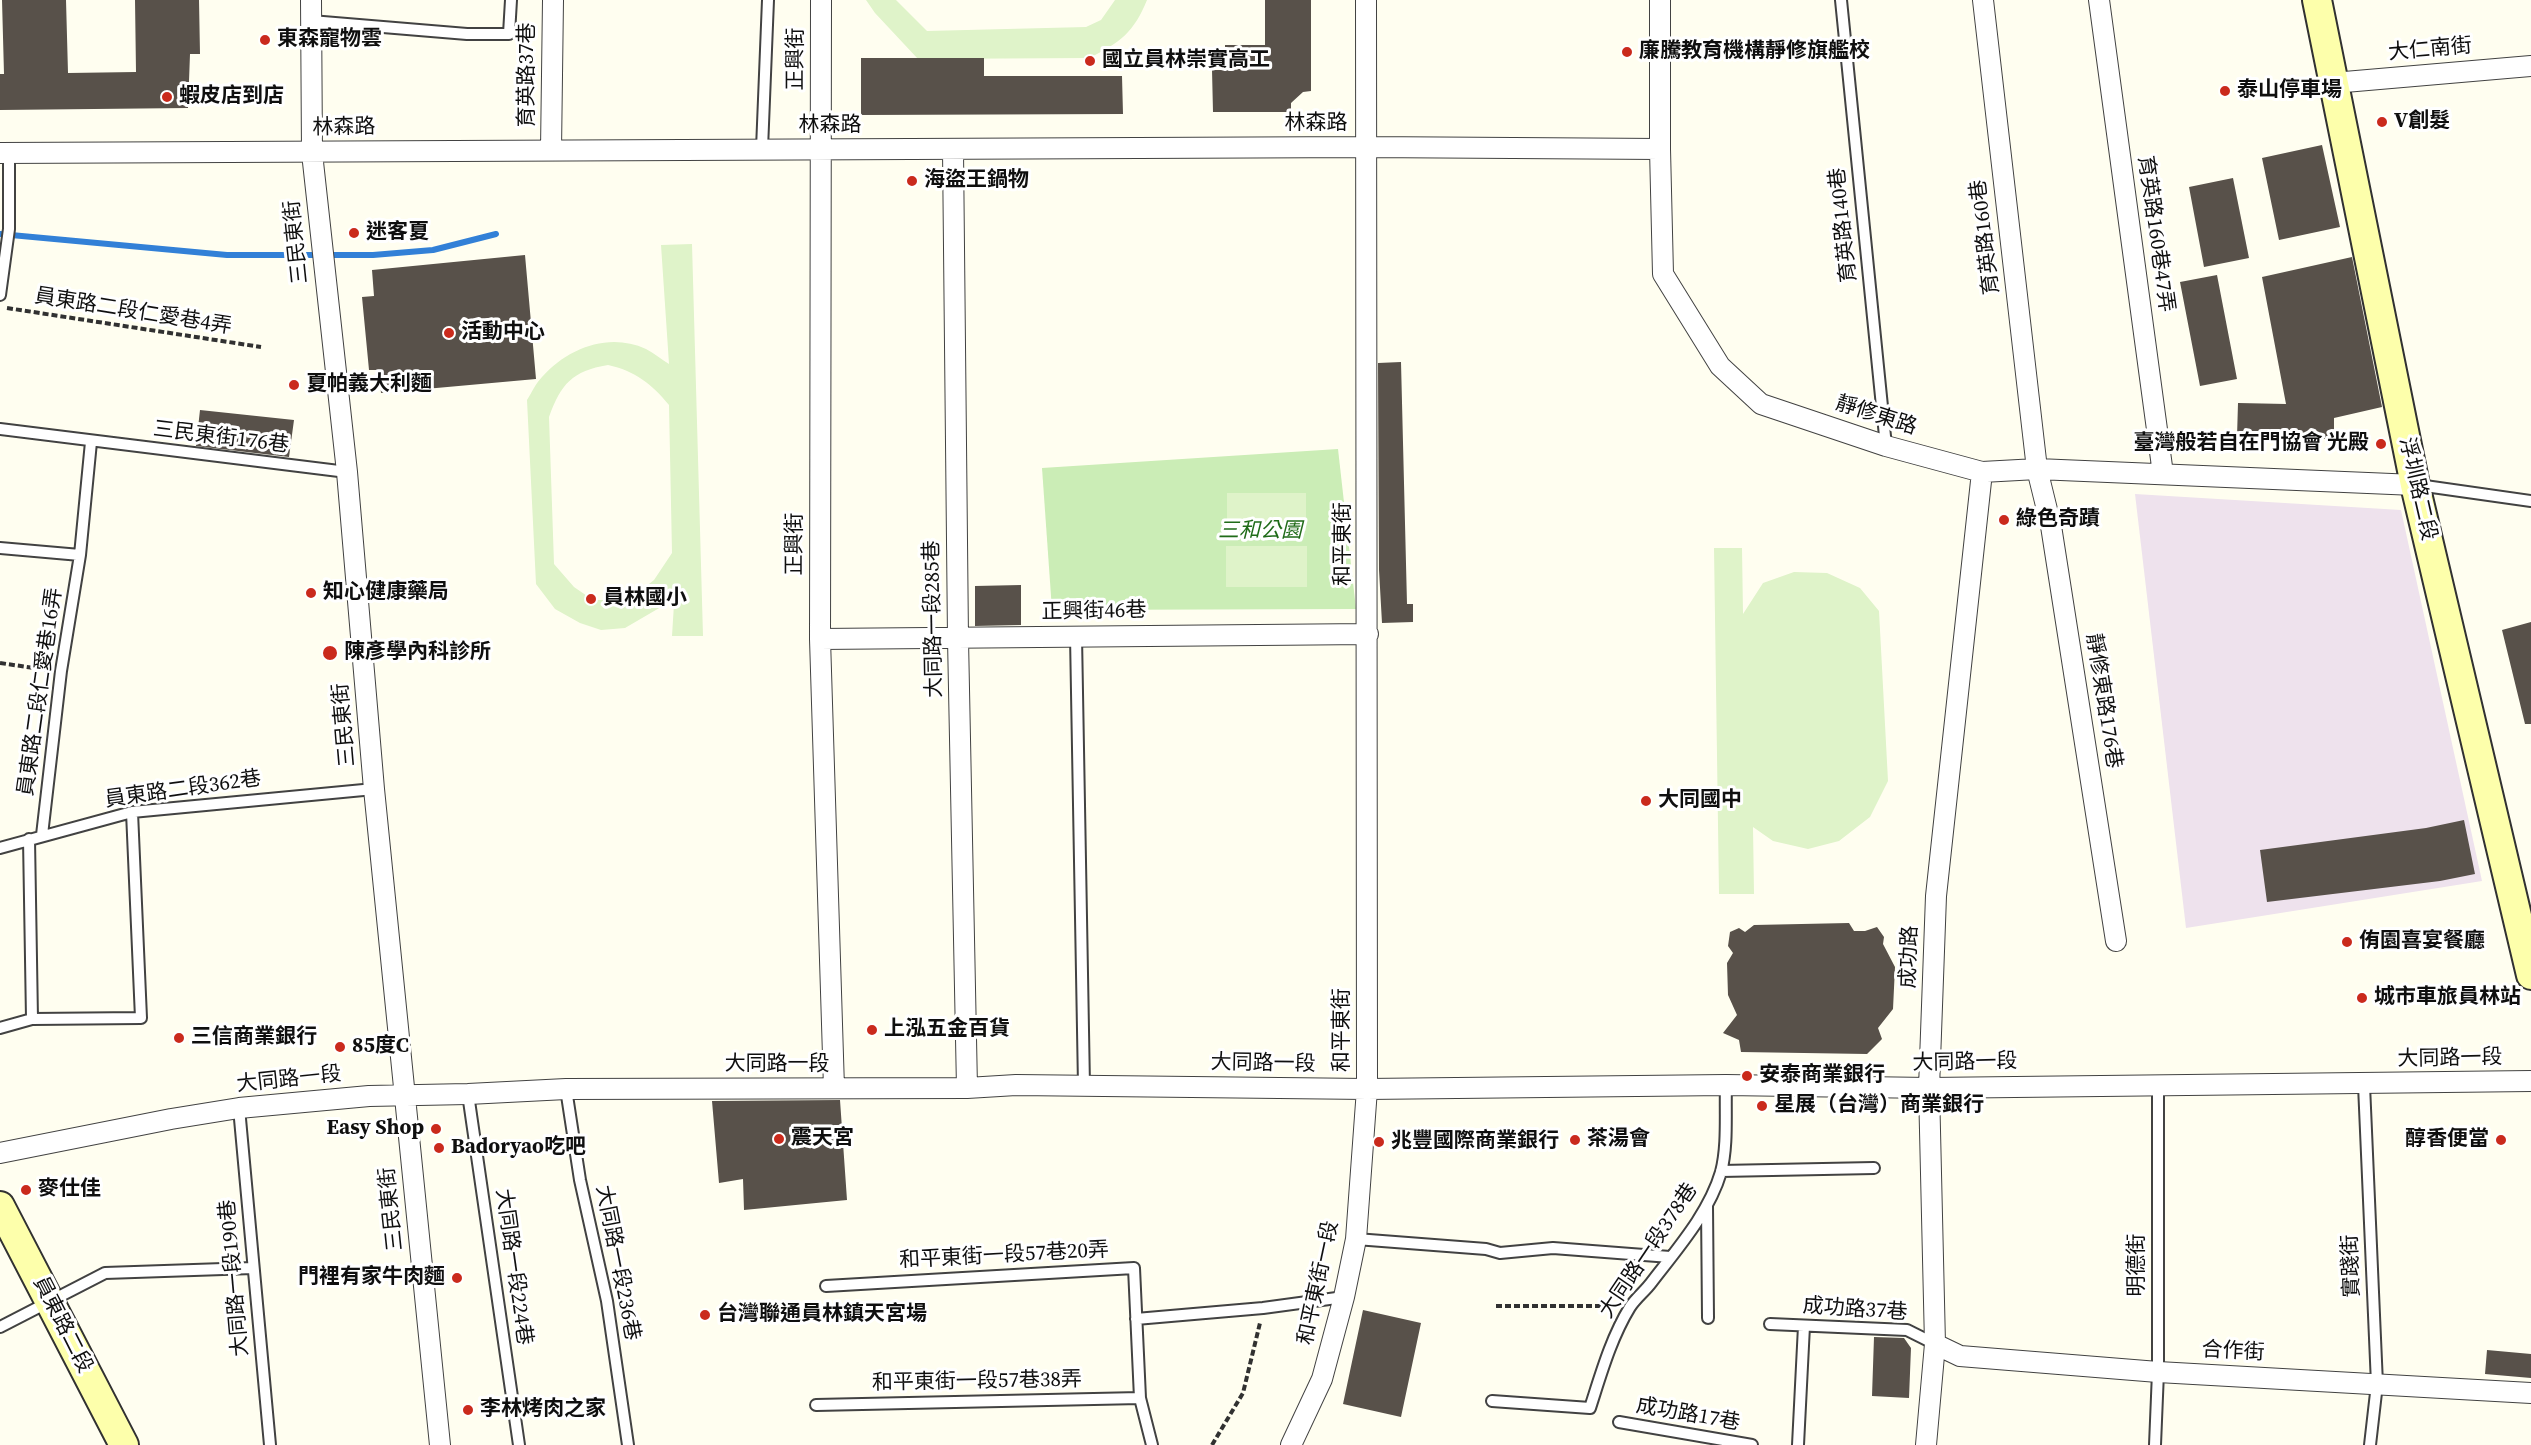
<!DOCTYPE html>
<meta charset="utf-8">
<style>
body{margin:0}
canvas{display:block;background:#fffef0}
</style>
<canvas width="2531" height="1445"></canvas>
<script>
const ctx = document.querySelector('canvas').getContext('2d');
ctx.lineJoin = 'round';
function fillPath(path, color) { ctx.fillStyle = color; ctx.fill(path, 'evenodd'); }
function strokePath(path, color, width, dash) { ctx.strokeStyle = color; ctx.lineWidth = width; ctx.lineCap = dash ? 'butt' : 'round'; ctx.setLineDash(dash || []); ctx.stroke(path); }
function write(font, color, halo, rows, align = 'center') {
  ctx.font = font + ' "Source Serif 4","Noto Sans TC",serif'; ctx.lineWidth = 6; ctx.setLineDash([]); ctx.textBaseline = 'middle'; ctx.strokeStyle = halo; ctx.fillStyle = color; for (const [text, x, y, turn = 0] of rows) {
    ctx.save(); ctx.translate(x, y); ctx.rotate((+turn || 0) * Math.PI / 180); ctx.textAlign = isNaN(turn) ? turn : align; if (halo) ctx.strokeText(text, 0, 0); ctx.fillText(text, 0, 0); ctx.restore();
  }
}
fillPath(new Path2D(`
 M2135,494L2401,510L2482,881L2186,928Z`), '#eee2ed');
fillPath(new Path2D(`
 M1338,449L1356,609L1052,610L1042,468Z`), '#cbedb6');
fillPath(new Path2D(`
 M866,0H896L927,31L1086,27L1101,20L1115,0H1147C1134,32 1120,43 1089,58L918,59L875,13Z
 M692,244L703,636H672L675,588L661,607L625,628L601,630L580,623L555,609L536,584L527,400C532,392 536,383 542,377C568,348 609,332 646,349C654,353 662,360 669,364L661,245ZM608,365C635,371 652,384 669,405L672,553L654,580L635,595L617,600H593L574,587L554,564L549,417C561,384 572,371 608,365Z
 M1227,493H1306V531H1227Z
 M1226,546H1307V587H1226Z
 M1714,548H1742L1743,614L1763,583L1794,572L1827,573L1860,588L1879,611L1888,781L1870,817L1839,841L1808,849L1773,841L1753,827L1754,894H1719Z`), '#dff3c9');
strokePath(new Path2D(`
 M0,234L227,255H373L433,250L496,234`), '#3280d7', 6);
fillPath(new Path2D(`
 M2,0H66L68,73L136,72L135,0H199L200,54H190L188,108L0,110V74H4Z
 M1265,0H1311V91L1303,92L1291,103V112H1213L1212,70H1225V45H1265Z
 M861,58H984V76H1122L1123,114L861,115Z
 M2322,145L2340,227L2279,240L2262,158Z
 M2233,178L2249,258L2204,267L2189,187Z
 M525,255L536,379L381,393L379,370H369L362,297L374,296L372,270Z
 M2352,257L2382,407L2334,418V439L2237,437L2238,403L2286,404L2262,277Z
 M2217,275L2237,379L2200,386L2180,282Z
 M1401,362L1407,604H1413V622L1382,623L1379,570L1378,363Z
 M200,410L294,420L289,457L196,446Z
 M1021,585V625L975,626V586Z
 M2531,622V724H2525L2502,630Z
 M2464,820L2475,874L2440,881L2267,902L2260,850L2426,828Z
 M1849,923L1854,931H1865L1877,927L1884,937L1883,944L1895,967L1893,1009L1878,1028L1882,1039L1867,1054L1741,1052L1739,1040L1723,1033L1737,1015L1728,995L1727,963L1733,953L1728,946L1730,932L1739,928L1745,932L1754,925Z
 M840,1100L847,1200L744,1210L743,1179L719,1183L712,1101Z
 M1363,1310L1421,1323L1401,1417L1343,1404Z
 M1874,1337L1904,1338L1911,1348L1909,1398L1872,1396Z
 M2487,1350L2531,1354V1378L2485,1374Z`), '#58514a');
const lane = new Path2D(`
 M1841,0L1886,446
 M311,21L467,34H509L511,0
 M762,149L768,0
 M0,295L9,229V153
 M0,429L347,472
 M2418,485L2531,501
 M0,548L80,555
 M1076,636L1084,1086
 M42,835L61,671L80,555L91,442
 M29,839L32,1019
 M0,848L132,812L374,789
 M0,1028L32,1019L141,1018L132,812
 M2364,1085L2377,1384L2370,1445
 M566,1089L580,1180L607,1301L628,1445
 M468,1094L519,1445
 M239,1108L270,1445
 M1721,1171L1874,1168
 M1707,1206L1708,1318
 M1356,1239L1486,1249L1500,1253L1553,1248L1670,1257
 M826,1286L1134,1268L1140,1398L1152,1445
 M1136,1319L1263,1308L1344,1297
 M1770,1324L1907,1330L1935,1344
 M0,1327L105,1273L253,1268
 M1492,1401L1590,1408C1601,1374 1611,1338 1630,1307C1636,1298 1645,1291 1651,1283C1677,1249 1709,1213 1721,1172C1728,1145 1725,1113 1726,1085
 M816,1405L1140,1398
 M1619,1422L1752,1445
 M1798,1445L1804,1326
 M2155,1445L2158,1372V1084`);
const street = new Path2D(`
 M311,0L312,153L347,472L374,789L440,1445
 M821,0L820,639L834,1088
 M1660,0V149L1663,274L1720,366L1761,404L1886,446L1982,472L2037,469L2415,485
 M1983,0L2037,469L2051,526L2116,941
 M2099,0L2163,474
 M2333,83L2531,66
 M551,150L553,0
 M953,150L958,639L967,1088
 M0,153L1366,147L1660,149
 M820,639L1368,634
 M0,1153L171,1119L239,1108L369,1096L468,1094L566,1089L967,1088L1016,1085L1367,1089L1726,1085L1929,1088L2531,1081
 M1935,1344L1960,1356L2158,1372L2531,1393
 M1291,1445L1322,1379L1344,1297L1356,1239L1367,1089L1366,0
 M1926,1445L1935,1344L1929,1088L1936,896L1982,472`);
const secondary = new Path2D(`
 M2317,0L2415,485L2531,975
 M0,1206L124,1445`);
strokePath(lane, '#424242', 14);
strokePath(street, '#424242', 22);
strokePath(secondary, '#313131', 32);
strokePath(new Path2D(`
 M7,308L261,347
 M0,663L48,670
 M1496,1306H1615
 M1212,1445L1243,1393L1260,1323`), '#313131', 4, [6, 3]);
strokePath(lane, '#fff', 10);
strokePath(street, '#fff', 20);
strokePath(secondary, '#fdffab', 28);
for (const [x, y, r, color] of [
 [265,40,6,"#ca2a1c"],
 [1627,52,6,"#ca2a1c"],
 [1090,61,6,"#ca2a1c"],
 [2225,91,6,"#ca2a1c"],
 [167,97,6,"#ca2a1c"],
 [2382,122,6,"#ca2a1c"],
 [912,181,6,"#ca2a1c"],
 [354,233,6,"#ca2a1c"],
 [449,333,6,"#ca2a1c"],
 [294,385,6,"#ca2a1c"],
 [2381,444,6,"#ca2a1c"],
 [2004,520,6,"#ca2a1c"],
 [311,593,6,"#ca2a1c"],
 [591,599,6,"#ca2a1c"],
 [330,653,8,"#ca2a1c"],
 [1646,801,6,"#ca2a1c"],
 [2347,942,6,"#ca2a1c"],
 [2362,998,6,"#ca2a1c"],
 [872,1030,6,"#ca2a1c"],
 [179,1038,6,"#ca2a1c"],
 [340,1047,6,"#ca2a1c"],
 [1747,1076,6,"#ca2a1c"],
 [1762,1106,6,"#ca2a1c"],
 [436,1129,6,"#ca2a1c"],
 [779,1139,6,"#ca2a1c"],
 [1575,1140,6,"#ca2a1c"],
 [2501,1140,6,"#ca2a1c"],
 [1379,1142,6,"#ca2a1c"],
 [439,1148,6,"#ca2a1c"],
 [26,1190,6,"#ca2a1c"],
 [457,1278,6,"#ca2a1c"],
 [705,1315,6,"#ca2a1c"],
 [468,1410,6,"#ca2a1c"]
]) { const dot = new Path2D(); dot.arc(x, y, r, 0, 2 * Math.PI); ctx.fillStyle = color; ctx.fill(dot); strokePath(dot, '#fff', 2); }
write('bold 21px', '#0f0f0f', '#fff', [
 ["東森寵物雲",277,40],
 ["廉騰教育機構靜修旗艦校",1639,52],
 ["國立員林崇實高工",1102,61],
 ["泰山停車場",2237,91],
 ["蝦皮店到店",179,97],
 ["V創髮",2394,122],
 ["海盜王鍋物",924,181],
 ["迷客夏",366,233],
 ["活動中心",461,333],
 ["夏帕義大利麵",306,385],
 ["臺灣般若自在門協會 光殿",2369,444,"right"],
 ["綠色奇蹟",2016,520],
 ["知心健康藥局",323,593],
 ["員林國小",603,599],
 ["陳彥學內科診所",344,653],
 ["大同國中",1658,801],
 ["侑園喜宴餐廳",2359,942],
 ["城市車旅員林站",2374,998],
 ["上泓五金百貨",884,1030],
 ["三信商業銀行",191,1038],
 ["85度C",352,1047],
 ["安泰商業銀行",1759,1076],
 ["星展（台灣）商業銀行",1774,1106],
 ["Easy Shop",424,1129,"right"],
 ["震天宮",791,1139],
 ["茶湯會",1587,1140],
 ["醇香便當",2489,1140,"right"],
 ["兆豐國際商業銀行",1391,1142],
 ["Badoryao吃吧",451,1148],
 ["麥仕佳",38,1190],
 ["門裡有家牛肉麵",445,1278,"right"],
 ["台灣聯通員林鎮天宮場",717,1315],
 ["李林烤肉之家",480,1410]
], 'left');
write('21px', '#0f0f0f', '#fff', [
 ["大仁南街",2430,50,-5],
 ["正興街",797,59,-90],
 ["育英路37巷",528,75,-90],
 ["林森路",1316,124],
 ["林森路",830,126],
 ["林森路",344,128,-1],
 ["育英路140巷",1844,225,-96],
 ["育英路160巷47弄",2155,234,82],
 ["育英路160巷",1986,237,-97],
 ["三民東街",297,242,-96],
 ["員東路二段仁愛巷4弄",133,312,9],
 ["靜修東路",1876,416,18],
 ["三民東街176巷",221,438,7],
 ["浮圳路二段",2417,489,77],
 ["正興街",796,544,-90],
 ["和平東街",1344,544,-90],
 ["正興街46巷",1094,612,-1],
 ["大同路一段285巷",934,619,-91],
 ["員東路二段仁愛巷16弄",41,692,-82],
 ["靜修東路176巷",2103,701,81],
 ["三民東街",345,725,-95],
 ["員東路二段362巷",183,790,-8],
 ["成功路",1910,957,-88],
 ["和平東街",1343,1030,-90],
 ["大同路一段",2450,1059,-1],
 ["大同路一段",1965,1063,-1],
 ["大同路一段",1263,1064,1],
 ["大同路一段",777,1065],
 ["大同路一段",289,1080,-6],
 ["三民東街",392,1209,-96],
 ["大同路一段378巷",1649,1251,-56],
 ["和平東街一段57巷20弄",1004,1256,-3],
 ["大同路一段236巷",617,1263,79],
 ["明德街",2138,1265,-90],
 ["實踐街",2352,1266,-92],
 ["大同路一段224巷",513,1267,82],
 ["大同路一段190巷",235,1278,-95],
 ["和平東街一段",1319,1283,-78],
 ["成功路37巷",1855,1310,4],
 ["員東路二段",62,1325,63],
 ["合作街",2233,1352,3],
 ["和平東街一段57巷38弄",977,1382,-1],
 ["成功路17巷",1688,1415,10]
]);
write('italic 21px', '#206c19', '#fff', [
 ["三和公園",1260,532]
]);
</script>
